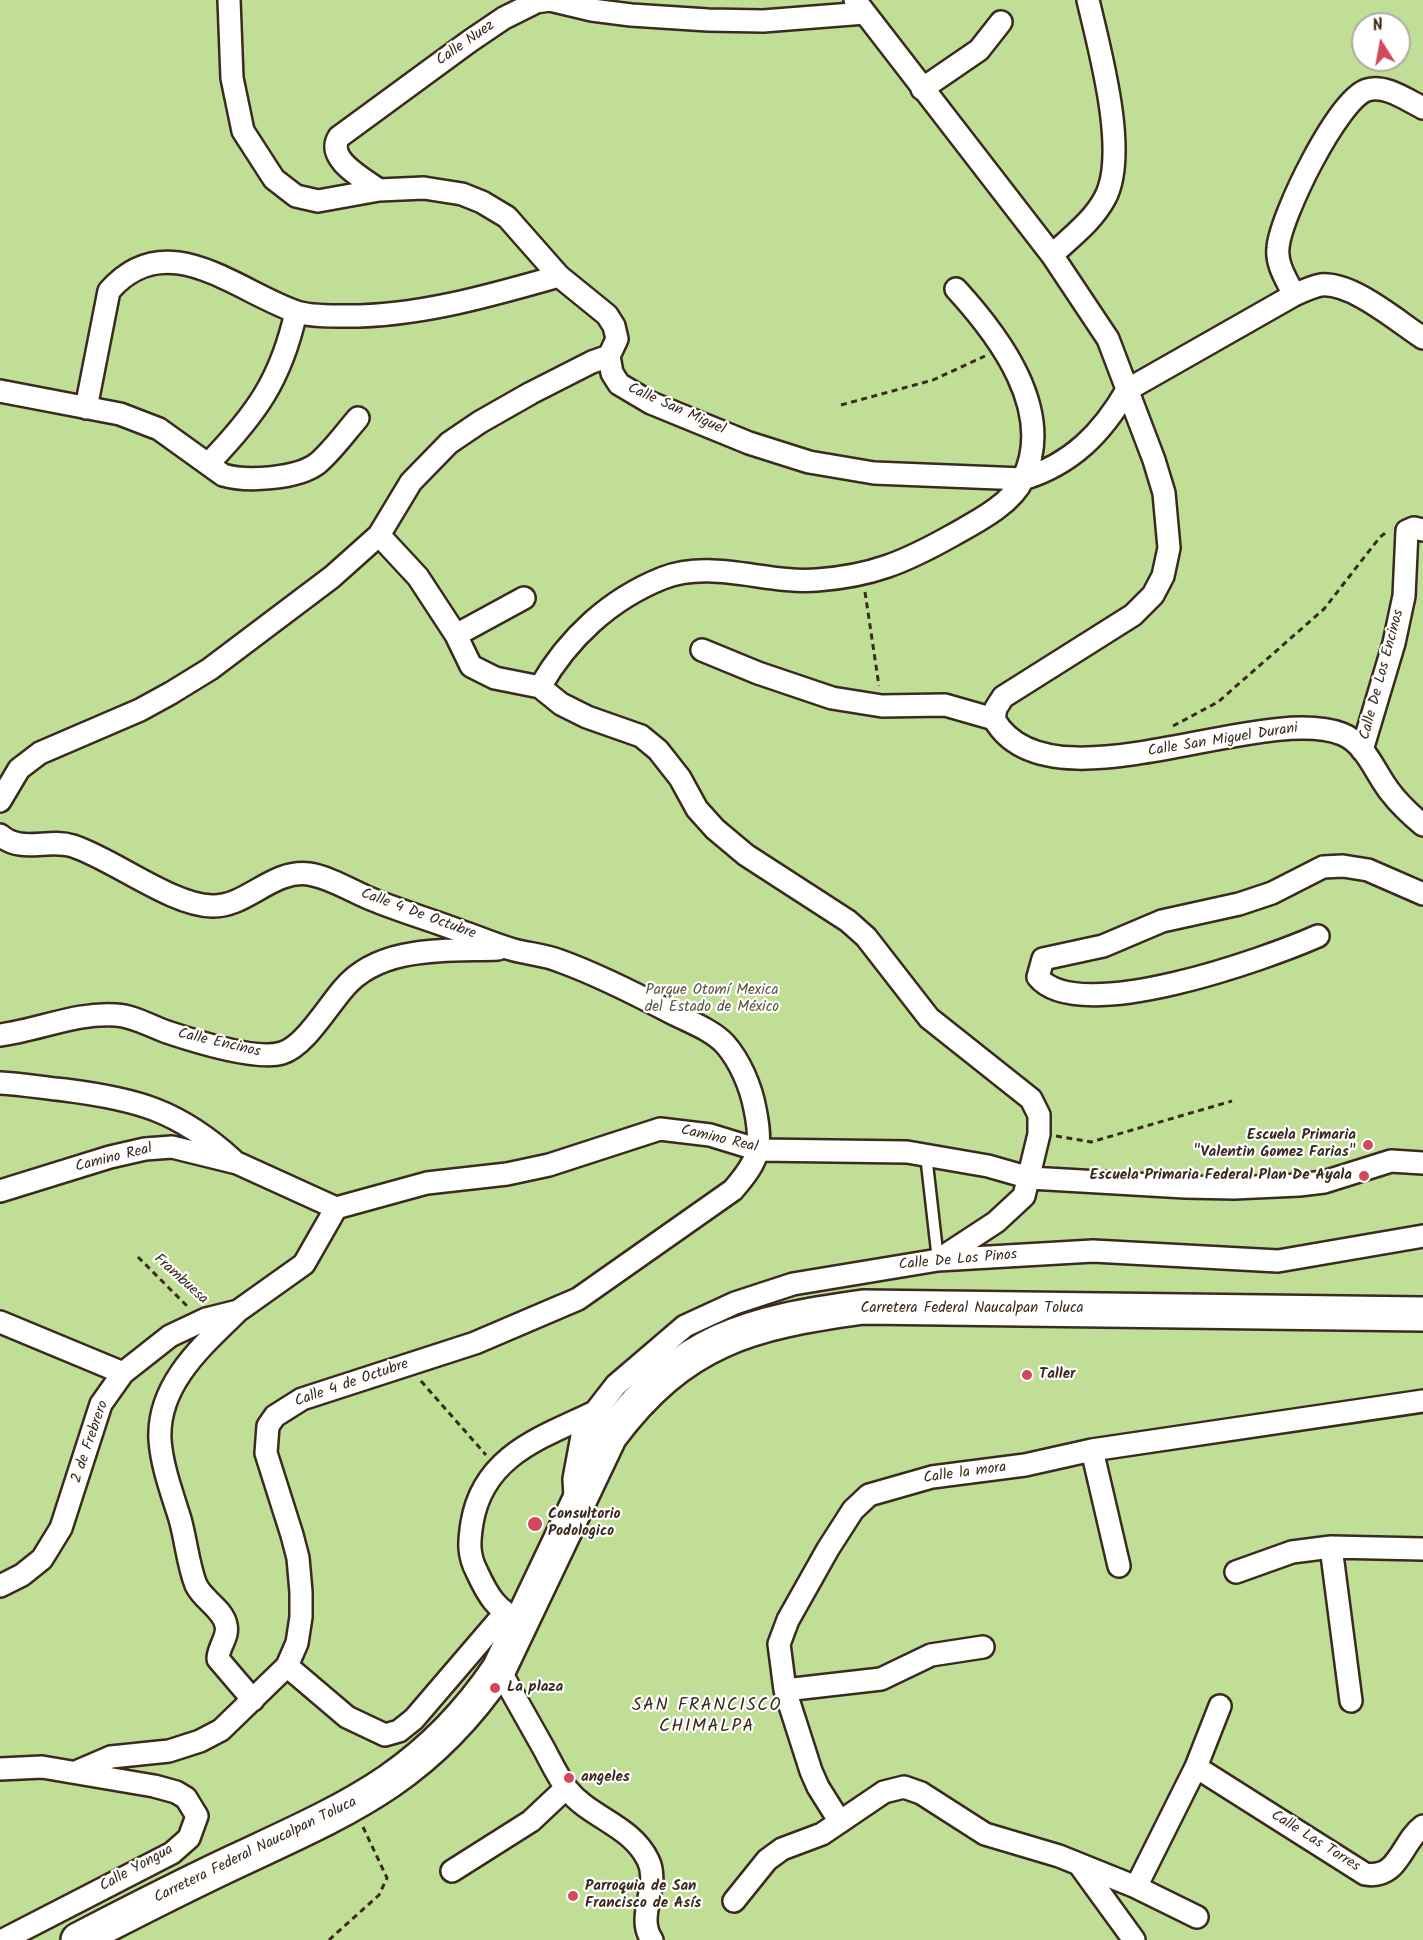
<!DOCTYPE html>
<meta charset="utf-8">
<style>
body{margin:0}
#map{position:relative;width:1423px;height:1940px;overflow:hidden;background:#f8e6e3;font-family:Kalam,sans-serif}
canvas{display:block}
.north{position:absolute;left:1351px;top:12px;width:60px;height:60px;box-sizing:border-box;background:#fff;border:2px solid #b1aaa5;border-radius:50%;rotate:349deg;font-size:16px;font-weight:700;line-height:24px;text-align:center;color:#3b2a1e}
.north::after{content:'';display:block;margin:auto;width:21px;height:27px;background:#d1495b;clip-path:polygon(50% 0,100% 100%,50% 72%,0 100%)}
</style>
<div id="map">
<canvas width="1423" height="1940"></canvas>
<div class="north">N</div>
</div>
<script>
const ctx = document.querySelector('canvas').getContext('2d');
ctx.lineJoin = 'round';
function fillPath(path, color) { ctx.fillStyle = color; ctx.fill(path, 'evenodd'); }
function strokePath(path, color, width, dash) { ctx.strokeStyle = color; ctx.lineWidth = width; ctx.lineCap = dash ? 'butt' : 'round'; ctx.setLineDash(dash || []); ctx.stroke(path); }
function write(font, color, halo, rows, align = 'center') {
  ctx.font = font + ' Kalam,sans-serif'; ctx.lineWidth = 4.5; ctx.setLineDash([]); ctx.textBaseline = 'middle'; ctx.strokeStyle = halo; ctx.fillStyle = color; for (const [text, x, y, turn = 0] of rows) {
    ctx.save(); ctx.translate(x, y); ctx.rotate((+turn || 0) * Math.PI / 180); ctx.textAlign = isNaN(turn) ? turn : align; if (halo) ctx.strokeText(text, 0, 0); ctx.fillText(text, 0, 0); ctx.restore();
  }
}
fillPath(new Path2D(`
 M0,0H1423V1940H0ZM1363,24H1399V60H1363Z`), '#c0de95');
const lane = new Path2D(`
 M926,1155L938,1260`);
const street = new Path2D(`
 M229,0L232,78L243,131L274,179L296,196L318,201L379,190L424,188L462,194L482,202L507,217L559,276L607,315L614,326L617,339L609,356L612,373L619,384L651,403L749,443L809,462L874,473L1023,479C1072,464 1102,433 1127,390L1294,295C1303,291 1311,287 1321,285C1352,282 1397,321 1423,338
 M855,0L1052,255L1108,339L1154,460L1164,493L1169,548L1163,576L1153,595L1133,615L1003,697L996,708L994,719
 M922,89L979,50L1001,22
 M379,190C364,179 325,159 339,137L470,41L504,18L536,2L550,0L592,10L631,15L708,20L763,21L865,13
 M1052,255C1070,238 1093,221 1105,198C1129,153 1099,48 1088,0
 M1294,295C1287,280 1276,265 1278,248C1280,217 1338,99 1367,90C1385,84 1407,100 1423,108
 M0,391L120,414L159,429L223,475C246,482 298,479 318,463C333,450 345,433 358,418
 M86,408L109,291C166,226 232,288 294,311C306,316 326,316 339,316C413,318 489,296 559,276
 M209,463C256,414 281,380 296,312
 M379,535L418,577L456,635L471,666L495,678L540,687L561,704L587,717L641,736L658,750L680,778L697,809L715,829L746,855L848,921L866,937L929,1018L1031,1099L1039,1115V1134L1024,1196L996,1222L938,1260
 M456,635L524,598
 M702,650L758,673L832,698L882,706L945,705L994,719
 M540,687C568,638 610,599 663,578C712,559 766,584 817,580C872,576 905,562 953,535C976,522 1012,504 1023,479C1056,411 999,336 956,289
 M994,719C1047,814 1259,702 1342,734C1366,743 1376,775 1391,793C1400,805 1411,815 1423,825
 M1362,750L1394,643L1404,596L1407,531L1414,528L1423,530
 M0,801L19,769L40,753L140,710L171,693L210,669L332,577L379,535L411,482L449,443L480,422L531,393L592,362L609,356
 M0,835C22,854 47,838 73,846C113,859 171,905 212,906C247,907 272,869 309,874C329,877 352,891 371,899C400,911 431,920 460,931C478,937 496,945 514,950C529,954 546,955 560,961C599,975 636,994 672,1013C690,1022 712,1030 725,1044C740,1061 751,1087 755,1109C763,1148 759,1160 733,1190L578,1299L475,1343L302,1399L275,1416L268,1426L266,1453L292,1535L298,1558L301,1592V1617L297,1643L287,1666L221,1730L200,1741L169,1751L111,1757L76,1772
 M1318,936C1268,958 1078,1027 1038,977L1043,959L1103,946L1162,921L1239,904L1272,893L1323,867L1343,866L1368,870L1423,894
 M0,1035C39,1030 77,1012 116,1015C134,1016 150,1026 167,1032C194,1041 256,1061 282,1053C305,1046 328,1006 344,988C380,945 447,951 498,949
 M0,1083C22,1084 43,1088 65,1090C136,1099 178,1110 233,1160
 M0,1191L110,1157L145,1149L172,1147L237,1163L336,1208L427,1183L507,1174L549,1165L660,1129L710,1135L759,1150L907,1152L988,1166L1030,1178L1185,1187L1234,1188L1299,1185L1324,1182L1391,1161L1423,1163
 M237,1312C202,1346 157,1385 160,1440C162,1467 172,1493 180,1519C186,1540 188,1565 196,1585C203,1600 223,1609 226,1625C229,1637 218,1647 218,1659L253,1700
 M0,1322L123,1373
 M1092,1450L1119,1566
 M575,1497L574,1479L582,1436L595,1412L616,1385L685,1326L735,1303L793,1284L938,1260L1093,1251L1278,1261L1423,1236
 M1331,1547L1351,1701
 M1236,1572L1292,1552L1331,1547L1423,1549
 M0,1586L22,1575L42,1559L61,1528L101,1404L123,1373L170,1336L206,1319L238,1311L304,1264L336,1208
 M521,1621C497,1611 488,1596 477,1572C468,1555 469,1542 472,1523C483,1456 540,1438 595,1412
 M287,1666L347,1717L385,1735L399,1731L414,1719L504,1614
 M499,1669C514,1696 529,1722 544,1749C551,1762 558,1777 567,1789C590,1818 631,1825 648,1860C661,1886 635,1916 652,1940
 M785,1690L881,1679L931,1655L983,1647
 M1196,1767L1365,1874C1399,1880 1401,1842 1423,1826
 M0,1769L42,1767L154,1786L176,1792L186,1798L197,1816L189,1838L172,1853L3,1940
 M840,1822L818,1787L811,1771L785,1690L779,1644L788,1620L828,1549L853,1510L869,1495L932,1477L1025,1465L1092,1450L1423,1401
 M1081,1867L1134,1940
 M452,1871L531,1821L566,1788
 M1136,1887L1196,1767L1220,1706
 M734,1901L767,1860L782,1849L822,1834L884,1792L904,1787L921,1793L985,1834L1059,1856L1136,1887L1197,1917`);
const primary = new Path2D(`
 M78,1940C130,1913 181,1887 234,1862C347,1809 425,1778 499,1669L610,1436C683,1339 748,1323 863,1307L1423,1314`);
strokePath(lane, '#3b2a1e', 15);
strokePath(street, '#3b2a1e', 26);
strokePath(primary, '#3b2a1e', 38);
strokePath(new Path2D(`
 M841,405L933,380L985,356
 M865,592L879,686
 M1173,726L1218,702L1324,609L1380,537L1388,531
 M1056,1136L1091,1142L1232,1101
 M138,1257L187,1306
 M421,1381L486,1455
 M329,1940L379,1895L387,1878L363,1827`), '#3b2a1e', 3, [6, 4.5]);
strokePath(lane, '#fff', 10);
strokePath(street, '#fff', 21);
strokePath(primary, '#fff', 33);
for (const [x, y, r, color] of [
 [1368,1145,6,"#d1495b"],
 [1364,1176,6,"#d1495b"],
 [1027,1375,6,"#d1495b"],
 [535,1524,8,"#d1495b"],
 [495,1688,6,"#d1495b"],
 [569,1778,6,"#d1495b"],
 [573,1896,6,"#d1495b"]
]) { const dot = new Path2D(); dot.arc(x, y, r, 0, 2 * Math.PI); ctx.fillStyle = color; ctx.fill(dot); strokePath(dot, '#fff', 2); }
write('15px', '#3b2a1e', '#fff', [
 ["Calle Nuez",466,44,-35],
 ["Calle San Miguel",676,410,24],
 ["Calle De Los Encinos",1383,675,-75],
 ["Calle San Miguel Durani",1223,741,-9],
 ["Calle 4 De Octubre",418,915,20],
 ["Calle Encinos",219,1044,13],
 ["Camino Real",719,1140,13],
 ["Camino Real",114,1159,-14],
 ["Calle De Los Pinos",958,1261,-5],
 ["Frambuesa",180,1280,42],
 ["Carretera Federal Naucalpan Toluca",972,1309],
 ["Calle 4 de Octubre",352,1384,-19],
 ["2 de Frebrero",91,1442,-71],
 ["Calle la mora",965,1474,-8],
 ["Calle Las Torres",1315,1842,32],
 ["Carretera Federal Naucalpan Toluca",256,1851,-26],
 ["Calle Yongua",137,1869,-29]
]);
write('15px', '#5c573c', '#fff', [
 ["Parque Otomí Mexica",712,991],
 ["del Estado de México",712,1008]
]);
write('bold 15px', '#3b2a1e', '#fff', [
 ["Escuela Primaria",1356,1136,"right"],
 ["\"Valentin Gomez Farias\"",1356,1153,"right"],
 ["Escuela Primaria Federal Plan De Ayala",1352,1176,"right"],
 ["Taller",1039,1375],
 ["Consultorio",548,1515],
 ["Podologico",548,1532],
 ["La plaza",507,1688],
 ["angeles",581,1778],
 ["Parroquia de San",585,1887],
 ["Francisco de Asís",585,1904]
], 'left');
ctx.letterSpacing = '1.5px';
write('18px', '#3b2a1e', '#fff', [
 ["SAN FRANCISCO",707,1707],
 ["CHIMALPA",707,1728]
]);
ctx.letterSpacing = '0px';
</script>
